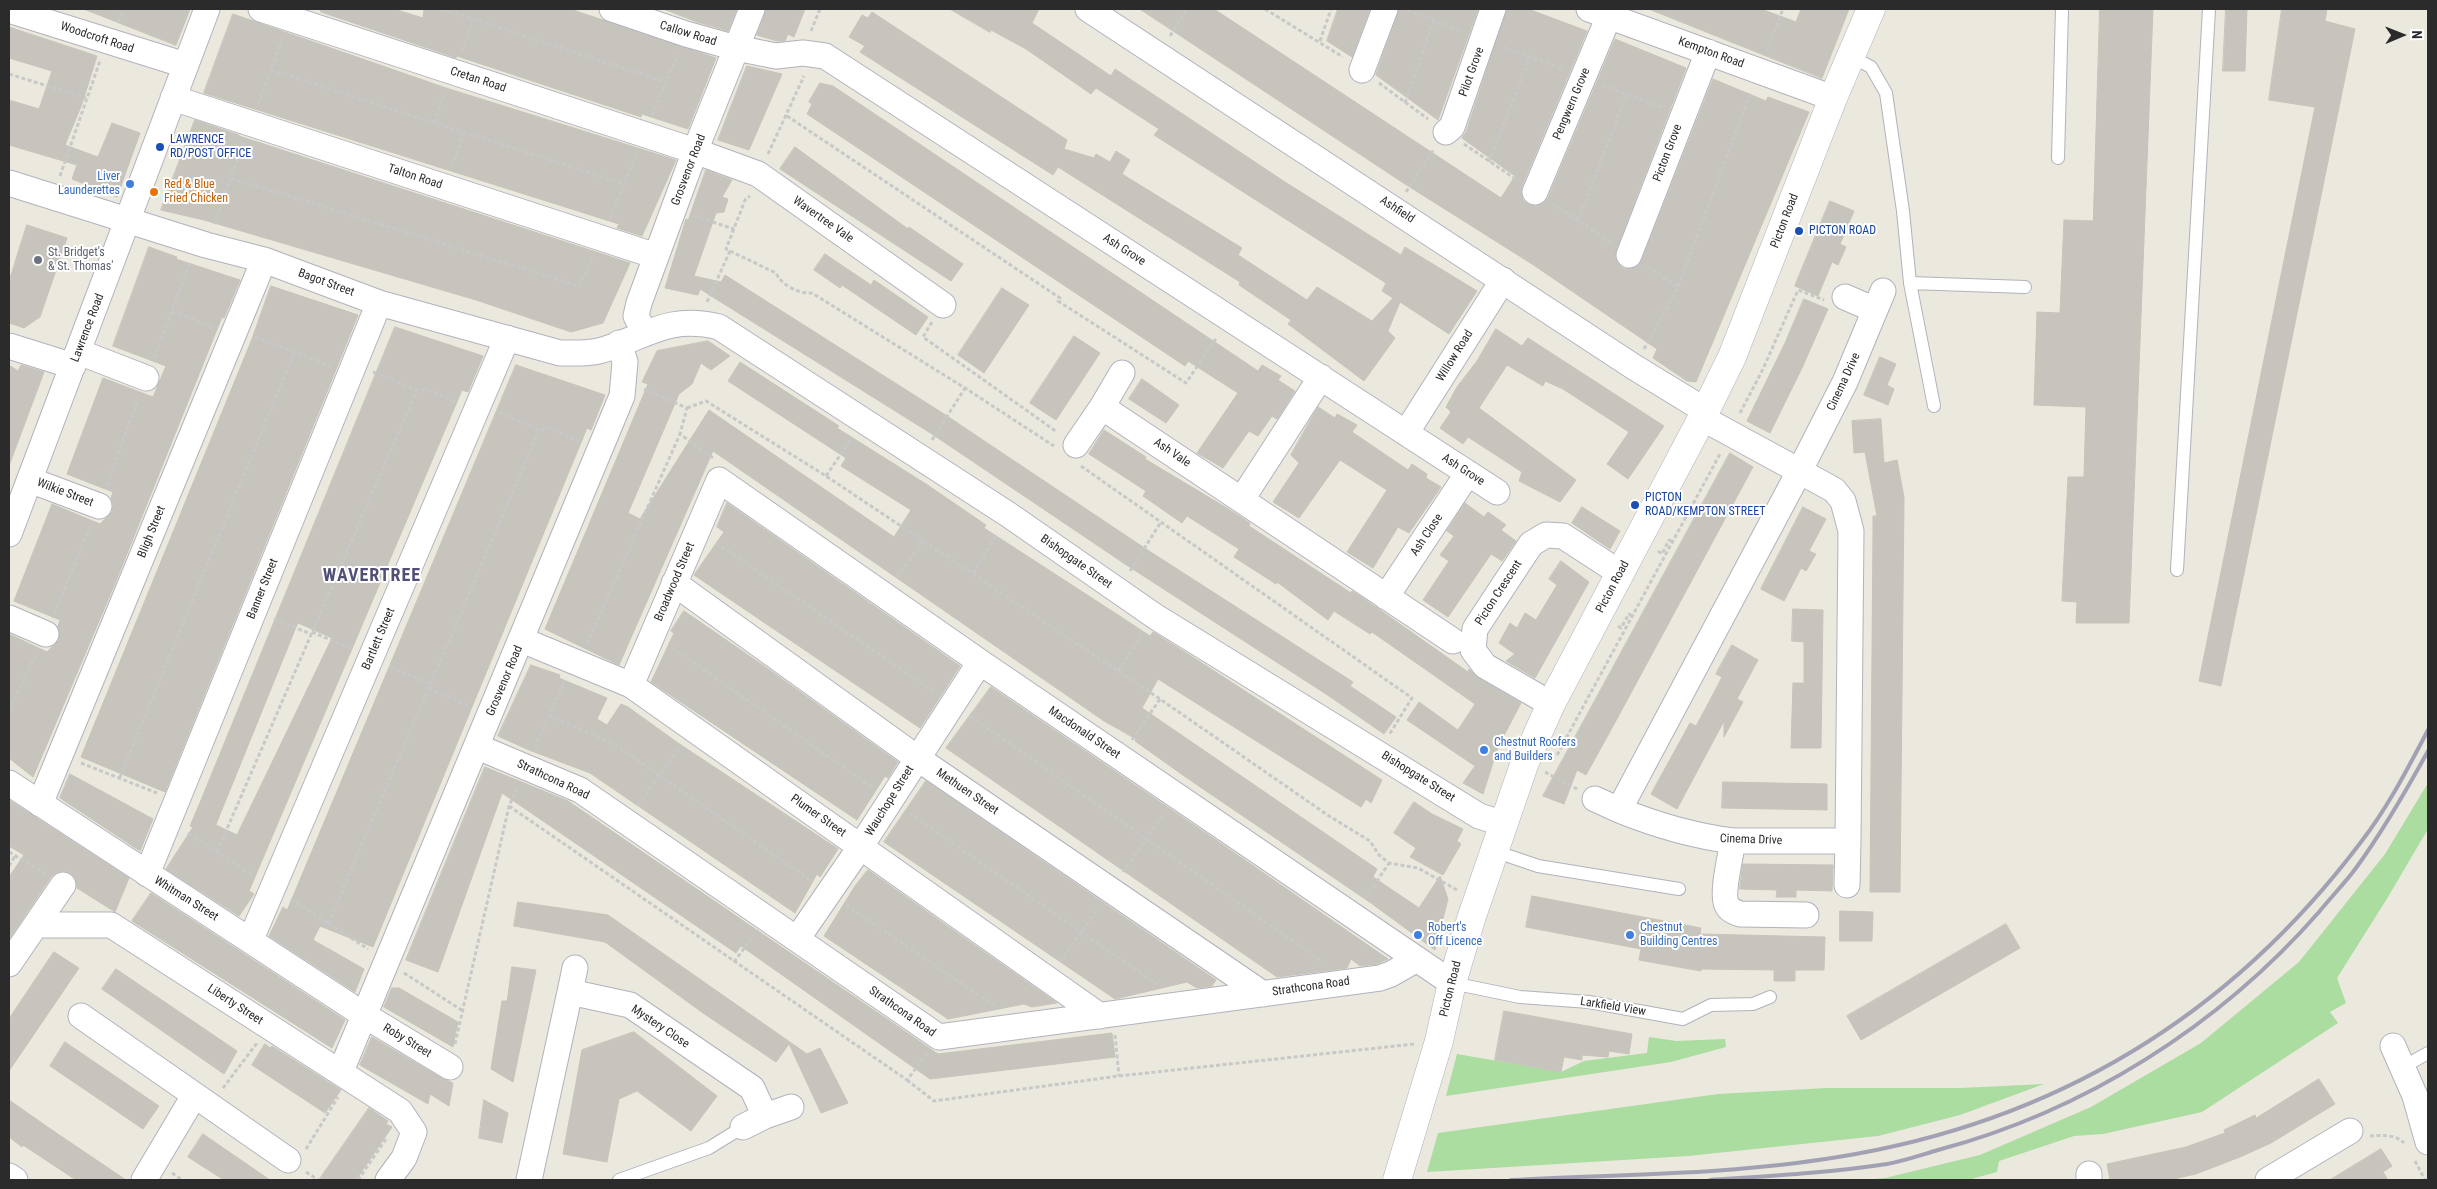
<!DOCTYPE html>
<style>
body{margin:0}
#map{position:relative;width:2437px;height:1189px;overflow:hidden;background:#ebe8de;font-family:"Roboto Condensed",sans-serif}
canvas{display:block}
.frame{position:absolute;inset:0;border:10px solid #2b2b2b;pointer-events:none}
.north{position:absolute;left:2377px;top:10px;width:50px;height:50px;-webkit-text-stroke:4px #fff;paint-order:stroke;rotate:89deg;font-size:14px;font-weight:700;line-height:20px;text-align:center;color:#2b2b2b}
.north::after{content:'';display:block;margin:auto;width:18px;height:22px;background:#2b2b2b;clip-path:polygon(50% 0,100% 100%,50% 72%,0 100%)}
</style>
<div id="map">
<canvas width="2437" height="1189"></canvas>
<div class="frame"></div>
<div class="north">N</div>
</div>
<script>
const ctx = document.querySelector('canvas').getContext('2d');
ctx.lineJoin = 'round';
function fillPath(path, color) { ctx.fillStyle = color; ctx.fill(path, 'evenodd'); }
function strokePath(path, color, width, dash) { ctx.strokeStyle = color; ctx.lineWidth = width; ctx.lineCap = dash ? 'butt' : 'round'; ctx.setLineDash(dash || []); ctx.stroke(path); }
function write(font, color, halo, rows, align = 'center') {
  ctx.font = font + ' "Roboto Condensed",sans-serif'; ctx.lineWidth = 4; ctx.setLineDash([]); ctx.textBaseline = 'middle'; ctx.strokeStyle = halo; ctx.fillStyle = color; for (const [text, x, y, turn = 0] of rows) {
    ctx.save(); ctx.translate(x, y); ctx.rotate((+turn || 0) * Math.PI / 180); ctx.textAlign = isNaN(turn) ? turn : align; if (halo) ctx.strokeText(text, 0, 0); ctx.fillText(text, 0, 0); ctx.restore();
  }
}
fillPath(new Path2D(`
 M2428,783V829L2388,897L2337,978L2346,1003L2330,1012L2338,1023L2202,1112L2103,1134L2074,1136L1999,1161L1997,1172L1968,1180H1862L1885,1178L1980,1155L2091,1107L2201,1043L2299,962L2385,854Z
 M1649,1037L1676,1041L1725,1039L1726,1047L1671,1062L1446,1096L1457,1054L1561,1072L1584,1061L1647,1053Z
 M2044,1084L1960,1115L1878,1136L1688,1156L1427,1172L1438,1133L1718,1094L1827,1088H1961Z`), '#abdca0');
const building = new Path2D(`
 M84,9H190L176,45Z
 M321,9H394L423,18L424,9H570L716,58L688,129L642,114L641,117L457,56L456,58L445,54L321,12Z
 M666,9H737L728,31L697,22L666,10Z
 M766,9H805L794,37L788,34L785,41H777L757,35Z
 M950,9H1039L1032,23L1111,76L1115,69L1285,182L1401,255L1405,247L1477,291L1449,334L1400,302L1388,331L1395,338L1364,381L1288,324L1291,320L1239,285L1240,282L1058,167L1053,175L860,52L865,46L849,37L862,15L868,18L872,12L1067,140L1064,149L1094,158L1096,154L1110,162L1116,151L1130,160L1122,174L1242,248L1238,255L1307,300L1317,287L1372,321L1393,298L1382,291L1386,283L1154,135L1159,129L1096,88L1091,94L1026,49L991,30L990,32Z
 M1140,9H1214L1501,198L1515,176L1462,138L1466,132L1507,9H1528L1587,31L1522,186L1521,193L1523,200L1529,205L1536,206L1543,204L1548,198L1615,39L1686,68L1616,250L1615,257L1618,264L1624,269L1638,266L1642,260L1713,79L1766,101L1768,97L1809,112L1696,382L1687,381L1653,358L1657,349L1532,264L1405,184Z
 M1338,9H1370L1352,57L1327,41Z
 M1399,9H1478L1438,120L1376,75Z
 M1649,9H1761L1796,22L1801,9H1849L1822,78Z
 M2100,9H2153L2129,623H2076L2077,602L2062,601L2068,477H2084L2086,407L2034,405L2037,312L2060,313L2064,220L2093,221Z
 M2226,9H2247L2245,71H2223Z
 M2282,9H2327L2325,21L2355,29L2221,686L2199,681L2315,107L2269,100Z
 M233,14L443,87L676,160L642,236L617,228L619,224L204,93Z
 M9,27L97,56L82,104L65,145L98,157L112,123L140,133L117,197L72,179L77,165L9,145V100L39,109L52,71L9,58Z
 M747,66L782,74L749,150L718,140Z
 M820,83L833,86L1258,371L1262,365L1281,376L1278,380L1295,391L1277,419L1272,416L1258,436L1249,431L1223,468L1197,453L1238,393L1188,361L1185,366L807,114L812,104L809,102Z
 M195,120L239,135V136L630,263L603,323L571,332L476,300L204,220L161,210Z
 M795,147L908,229L909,227L963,264L951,281L780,169Z
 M706,170L732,180L722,197L728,199L724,212L716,213L694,276L721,282L725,275L944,414L1146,549L1353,682L1350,686L1396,717L1384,734L1329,696L1125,564L932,434L700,289L698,295L665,288L686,219L688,220Z
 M1830,201L1854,211L1840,244L1846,247L1838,265L1832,262L1818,296L1795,286Z
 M27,225L67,238L40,317L24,328L9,323V282Z
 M149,247L177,257L176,259L240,280L224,318L222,317L116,581L33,777L9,758V634L47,652L59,639L58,626L60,620L14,601L52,504L100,524L112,512L113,504L111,498L113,492L67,474L103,378L153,397L166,366L113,346Z
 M825,254L871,285L874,280L928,317L916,335L842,285L840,288L814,270Z
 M271,286L358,315L165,792L81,757L252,339Z
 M1002,288L1029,305L984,373L958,355Z
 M1804,299L1828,309L1802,368L1770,433L1747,421L1785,343Z
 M395,327L483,356L468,392L462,390L249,891L254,894L239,916L166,869L193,827L190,826L199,805ZM298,623L332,638L237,835L216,825Z
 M1496,329L1522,346L1528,338L1664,426L1628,479L1607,464L1629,432L1563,389L1545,381L1543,386L1507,365L1479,408L1576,480L1560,502L1519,481L1522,472L1468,437L1463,444L1440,428L1451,412L1446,407L1457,387L1477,361Z
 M1074,336L1100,353L1056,420L1030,403Z
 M708,341L730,356L711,370L701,363L692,384L679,394L628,513L640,519L709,410L894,537L911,510L841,466L846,458L728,381L740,362L839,426L837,428L926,484L986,525L984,528L1115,613L1150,636L1153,632L1188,654L1382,780L1371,803L1366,799L1361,807L1158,679L1142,708L1377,869L1373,877L1419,908L1440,876L1448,899L1435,950L1371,903L1187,778L1135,741L1136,739L1104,721L713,451L619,665L545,629L648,384L642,382L657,351Z
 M1880,357L1896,364L1887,385L1894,389L1888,405L1864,395Z
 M9,365L18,371L21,365L44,372L10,463Z
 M516,365L605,395L591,430L587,428L373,947L320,926L313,940L364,969L355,992L269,936L283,907L287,910Z
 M1142,379L1179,405L1166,423L1129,399Z
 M1318,407L1335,418L1337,414L1357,425L1352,432L1408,470L1412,464L1427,474L1426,478L1441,487L1409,533L1398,527L1373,568L1347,552L1387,490L1340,460L1299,518L1273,502L1299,463L1291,455Z
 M1881,419L1884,463L1897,460L1904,497L1900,892H1870L1873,532V516H1877L1865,452L1854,453L1852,421Z
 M1104,430L1146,457L1145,459L1230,510L1250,523L1249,526L1351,593L1352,591L1363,598L1468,672L1469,669L1478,678L1521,703L1498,747L1483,794L1463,783L1475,766L1407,720L1419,702L1458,730L1475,704L1372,632L1370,634L1334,611L1328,620L1277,582L1276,584L1234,557L1239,549L1187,516L1182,523L1143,496L1146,491L1089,454Z
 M1730,453L1753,467L1618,717L1586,775L1577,770L1564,804L1543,796Z
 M727,503L960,666L920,728L694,575L724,532L717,527Z
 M1465,503L1484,517L1488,512L1506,525L1501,530L1516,541L1502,561L1491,554L1448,617L1423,600L1449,561L1440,555L1454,536L1447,531Z
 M1582,507L1620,531L1610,549L1572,523Z
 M1803,507L1826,519L1809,551L1816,554L1806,571L1801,568L1784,601L1761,589Z
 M1561,561L1589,582L1535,678L1506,661L1515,654L1499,643L1510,623L1517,628L1525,613L1536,620L1557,585L1549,579Z
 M1793,609L1823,610L1821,748H1791L1793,683H1804V642L1792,641Z
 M684,611L764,666L898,762L888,778L885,776L857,820L651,682L674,633L671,631Z
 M1732,645L1758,660L1737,699L1743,702L1724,737V721L1677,809L1651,794L1690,723L1696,726L1709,702L1722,677L1716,674Z
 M531,665L560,675L559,678L607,698L597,719L607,725L621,704L628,707L678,743L838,849L820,877L817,874L795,913L590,773L529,750L498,736Z
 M991,687L1210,836L1388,959L1377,964L1360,966L1351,959L1347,968L1277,977L946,748Z
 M485,767L568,801L938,1054L1112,1033L1115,1057L930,1079L741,946L736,953L502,793L438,972L406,960Z
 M70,774L153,819L140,851L60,798Z
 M926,781L1216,980L1212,986L1197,988L1187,982L1115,999L884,842Z
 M1723,782L1827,784V810L1722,808Z
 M9,800L129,878L115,912L77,888L76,879L71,873L65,871L57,872L51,877L9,939V877L24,855L9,846Z
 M1414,802L1432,814L1463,829L1457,841L1461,844L1443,875L1410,857L1416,848L1394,833Z
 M1743,864L1833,865L1832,891L1796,890V897H1776L1777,890L1740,889Z
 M868,870L943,923L1057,1003L1032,1007L1024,1004L948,1019L824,936L855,886Z
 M151,893L345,1020L332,1048L132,921Z
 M1532,896L1701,928L1700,934L1825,937L1824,970H1795V981H1774V970L1702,969L1701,971L1639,960L1641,949L1526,927Z
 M518,902L608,915L807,1054L820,1048L848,1103L821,1113L789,1044L776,1062L703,1013L605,942L514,926Z
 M1840,911L1873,912L1872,941H1840Z
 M2006,924L2020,948L1861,1040L1847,1016Z
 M54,952L79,968L9,1071V1019Z
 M512,967L536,970L513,1082L491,1069L502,1001H507Z
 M116,969L237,1051L224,1074L102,989Z
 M392,988H399L458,1022L453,1047L384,1007Z
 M1504,1011L1632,1034L1629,1054L1609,1051L1608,1057L1582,1055V1060L1564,1057L1561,1072L1495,1060Z
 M634,1032L717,1096L691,1131L637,1091L619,1099L607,1162L563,1154L582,1050Z
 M372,1037L443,1079L453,1083L449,1106L430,1094L428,1104L360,1065Z
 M65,1042L159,1106L143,1129L50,1066Z
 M265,1044L270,1048L272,1046L341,1090L325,1113L252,1065Z
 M2319,1079L2335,1104L2271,1143L2240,1157L2196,1174L2169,1180H2110L2107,1164L2186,1147L2225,1133L2224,1130L2255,1115L2256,1118Z
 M9,1100L52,1130L126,1180H76L23,1145L22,1147L9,1137Z
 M484,1100L508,1113L502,1143L479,1138Z
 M369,1108L388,1121L386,1124L392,1127L356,1180H319Z
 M203,1134L270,1180H224L188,1157Z
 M2381,1149L2392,1166L2383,1172L2388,1180H2330Z`);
fillPath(building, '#c7c4be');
strokePath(building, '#c6c4b8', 1);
const lane = new Path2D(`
 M1852,57L1871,67L1886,93L1903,211L1910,283L1934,406
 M2058,158L2062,9
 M1910,283L2025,287
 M2177,570L2209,9
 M1494,851L1538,866L1679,889
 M1452,983L1520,997L1589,1002L1683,1019L1711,1005L1753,1004L1770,997
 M2403,1067L2428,1053
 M619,1180L709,1148L743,1127`);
const street = new Path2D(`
 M261,9L695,151L758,174L943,305
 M612,9L686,34L736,48L776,56L803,53L825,56L1497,492
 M1088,9L1634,367L1706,411
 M1589,9L1833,98
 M9,10L185,65
 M1362,70L1385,9
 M173,98L656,256
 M1446,132L1452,127L1493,9
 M9,183L206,245L264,260L379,303L560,353C573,353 586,354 599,351C645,338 666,314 719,327L1009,515L1156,617L1479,816L1504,824
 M1535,192L1609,16
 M1629,255L1708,52
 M1845,297L1875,310
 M644,332L636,316L639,303L695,151L752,9
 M9,346L73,366
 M79,352L146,378
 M1102,407L1453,641
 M1702,418L1834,490L1843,501L1851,531L1848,841H1733C1694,836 1656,825 1619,810L1800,470L1845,382L1883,291
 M1406,433L1503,280
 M1076,445L1102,407L1122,373
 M30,480L99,506
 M1242,499L1321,377
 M9,534L207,9
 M674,583L917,758L1263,994
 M1386,597L1468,473
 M9,618L46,634
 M522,640L631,685L1100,1016
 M631,685L719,480L980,662L1452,983
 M1551,704L1485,666L1473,650L1475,629L1531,544L1546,535L1563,536L1620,573
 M478,747L580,790L939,1037L1380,978L1391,974L1417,959
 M9,783L364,1015L450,1067
 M1595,799L1619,810
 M40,804L264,260
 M1733,841C1731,854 1721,895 1727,905C1729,910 1735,912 1740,914L1806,915
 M147,874L379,303
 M1847,885L1848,841
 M37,925H111L400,1111L414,1132L404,1158L388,1180
 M251,939L507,338
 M797,939L861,846L980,662
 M9,964L63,885
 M570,992L575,968
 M81,1016L288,1160
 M2393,1046L2415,1096L2428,1142
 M341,1071L622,396L625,362L619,343
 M743,1127L765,1116L791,1107
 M9,1176L15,1180
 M144,1180L194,1096
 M529,1180L570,992L630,1005L752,1088L765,1116
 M2089,1180V1174
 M2268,1180L2350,1131`);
const secondary = new Path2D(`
 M1397,1180L1439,1041L1452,983L1471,919L1525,762L1551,704L1702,418L1732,357L1833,98L1871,9`);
strokePath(lane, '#b2b2bd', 14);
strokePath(street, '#b2b2bd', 27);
strokePath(secondary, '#b2b2bd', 29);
strokePath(new Path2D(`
 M442,9L666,82
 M1265,9L1343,57
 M1407,10L1462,31
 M118,22L123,9
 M811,31L820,9
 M1170,36L1187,9
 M1320,41L1331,9
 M1503,47L1562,69
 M462,51L473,19
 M1767,51L1783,9
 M271,70L624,184
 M9,74L86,98
 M1379,83L1428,119
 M1603,85L1663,108
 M1405,103L1434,20
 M258,104L282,40
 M652,115L678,53
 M787,116L1060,298L1058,301L1186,383L1217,337
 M435,123L444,92
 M1464,144L1517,180
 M768,154L804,76
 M1489,162L1530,57
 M452,167L464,132
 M60,176L100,61
 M231,178L579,286L592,259
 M1406,192L1434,149
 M1553,204L1610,242
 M694,216L734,229
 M610,219L636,155
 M1578,221L1627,94
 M214,224L243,143
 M730,251L776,273C781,285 799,294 812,293L965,388L1054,446
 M1647,266L1678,287
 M707,302L730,251L726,249L745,200L750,196
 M173,311L214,328
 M932,322L923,337L1057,432
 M255,337L331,366
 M1644,349L1678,287L1751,92
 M154,358L190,263
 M373,372L417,390L426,389L456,402
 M644,389L687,408L680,434L713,458
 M687,408L706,401L826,476L1160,699L1329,816L1370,841L1379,855L1389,863L1418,868L1457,890
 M499,412L539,430L550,428L580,442
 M1740,413L1763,369L1798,290L1824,300
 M932,440L965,388
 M1081,466L1412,698L1389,735
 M826,476L851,439
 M107,485L138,399
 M716,543L934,692
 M1658,551L1662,554L1669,540L1673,542
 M1130,571L1161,522
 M973,573L997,534
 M897,577L923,541
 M54,614L91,525
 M274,619L311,634
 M1618,626L1621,628L1629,614L1632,616
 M312,632L350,648
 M587,644L680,434
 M671,647L873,788
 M390,667L431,684
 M1118,671L1143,634
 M429,688L470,706
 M9,712L36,654
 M549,716L611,742L810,880
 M970,716L1324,963
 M1132,740L1160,699
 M535,748L565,681
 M1557,755L1720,454
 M81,763L157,793
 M1545,772L1577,789
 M120,777L294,353
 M638,805L680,747
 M509,806L907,1080L927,1054
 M909,813L1157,984
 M188,833L254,876
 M9,852L45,874
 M217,852L417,390
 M9,866L15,856
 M1123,872L1164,813
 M1366,898L1389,863
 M291,899L368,949
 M846,905L996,1007
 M328,924L539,430
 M734,962L753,936
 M1060,962L1098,908
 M404,973L463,1011
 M1115,1035L1119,1076
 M455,1044L509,806L517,788
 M907,1080L934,1101L1119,1076L1414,1044
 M223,1088L257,1043
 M2370,1136C2382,1135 2395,1134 2404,1143
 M306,1149L338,1097
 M2415,1161L2425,1180
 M306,1172L318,1180
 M172,1173L182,1180
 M358,1180L386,1139`), '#c8c8c8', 3, [4, 2.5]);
strokePath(lane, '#fff', 12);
strokePath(street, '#fff', 25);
strokePath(secondary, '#fff', 28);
strokePath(new Path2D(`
 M1511,1180C1620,1174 1730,1175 1838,1157C2055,1122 2229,1017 2361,842C2388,807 2408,768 2428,730
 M1710,1180C1769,1176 1828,1173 1887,1164C1904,1161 1921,1155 1938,1150C2085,1111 2219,1026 2319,912C2331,897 2345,883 2356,868C2383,831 2406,791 2428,751`), '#a2a1b3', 4);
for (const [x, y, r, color] of [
 [160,147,5,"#1a4fb4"],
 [130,184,5,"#3f7fe0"],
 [154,192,5,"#e8710a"],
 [1799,231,5,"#1a4fb4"],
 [38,260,5,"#6b7280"],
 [1635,505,5,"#1a4fb4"],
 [1484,750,5,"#3f7fe0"],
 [1418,935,5,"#3f7fe0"],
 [1630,935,5,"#3f7fe0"]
]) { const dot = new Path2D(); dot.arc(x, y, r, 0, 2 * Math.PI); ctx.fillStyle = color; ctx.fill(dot); strokePath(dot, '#fff', 2); }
write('12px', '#2b2b2b', '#fff', [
 ["Callow Road",688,34,17],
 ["Woodcroft Road",97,38,18],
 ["Kempton Road",1711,53,20],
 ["Pilot Grove",1472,72,-70],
 ["Cretan Road",478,80,18],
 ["Pengwern Grove",1572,104,-67],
 ["Picton Grove",1668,153,-69],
 ["Grosvenor Road",689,170,-69],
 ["Talton Road",415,177,18],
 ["Ashfield",1397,210,33],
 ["Wavertree Vale",823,220,35],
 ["Picton Road",1785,221,-69],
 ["Ash Grove",1124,250,33],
 ["Bagot Street",326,283,20],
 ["Lawrence Road",88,328,-69],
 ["Willow Road",1455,356,-58],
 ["Cinema Drive",1844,382,-65],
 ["Ash Vale",1172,453,34],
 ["Ash Grove",1463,470,33],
 ["Wilkie Street",65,493,21],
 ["Bligh Street",152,532,-68],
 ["Ash Close",1427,535,-56],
 ["Bishopgate Street",1076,562,35],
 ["Broadwood Street",675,582,-67],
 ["Picton Road",1613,587,-62],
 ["Banner Street",263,589,-68],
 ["Picton Crescent",1499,593,-57],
 ["Bartlett Street",379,639,-67],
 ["Grosvenor Road",505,681,-67],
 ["Macdonald Street",1084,733,34],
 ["Bishopgate Street",1418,777,32],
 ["Strathcona Road",553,780,25],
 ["Methuen Street",967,792,34],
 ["Wauchope Street",890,801,-58],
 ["Plumer Street",818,816,35],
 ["Cinema Drive",1751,840,2],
 ["Whitman Street",186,899,32],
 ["Strathcona Road",1311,987,-8],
 ["Picton Road",1451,989,-76],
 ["Liberty Street",235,1005,33],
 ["Larkfield View",1613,1007,9],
 ["Strathcona Road",902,1012,35],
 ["Mystery Close",660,1027,34],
 ["Roby Street",407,1041,31]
]);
write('12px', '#164399', '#fff', [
 ["LAWRENCE",170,140],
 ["RD/POST OFFICE",170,154],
 ["PICTON ROAD",1809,231],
 ["PICTON",1645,498],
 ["ROAD/KEMPTON STREET",1645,512]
], 'left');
write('12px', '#366cbe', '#fff', [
 ["Liver",120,177,"right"],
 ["Launderettes",120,191,"right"],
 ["Chestnut Roofers",1494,743],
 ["and Builders",1494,757],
 ["Robert's",1428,928],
 ["Off Licence",1428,942],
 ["Chestnut",1640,928],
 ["Building Centres",1640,942]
], 'left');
write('12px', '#c56008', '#fff', [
 ["Red & Blue",164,185],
 ["Fried Chicken",164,199]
], 'left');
write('12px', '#5b616d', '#fff', [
 ["St. Bridget's",48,253],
 ["& St. Thomas'",48,267]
], 'left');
ctx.letterSpacing = '1px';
write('bold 18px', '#505077', '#fff', [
 ["WAVERTREE",372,576]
]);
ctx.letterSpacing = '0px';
</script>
